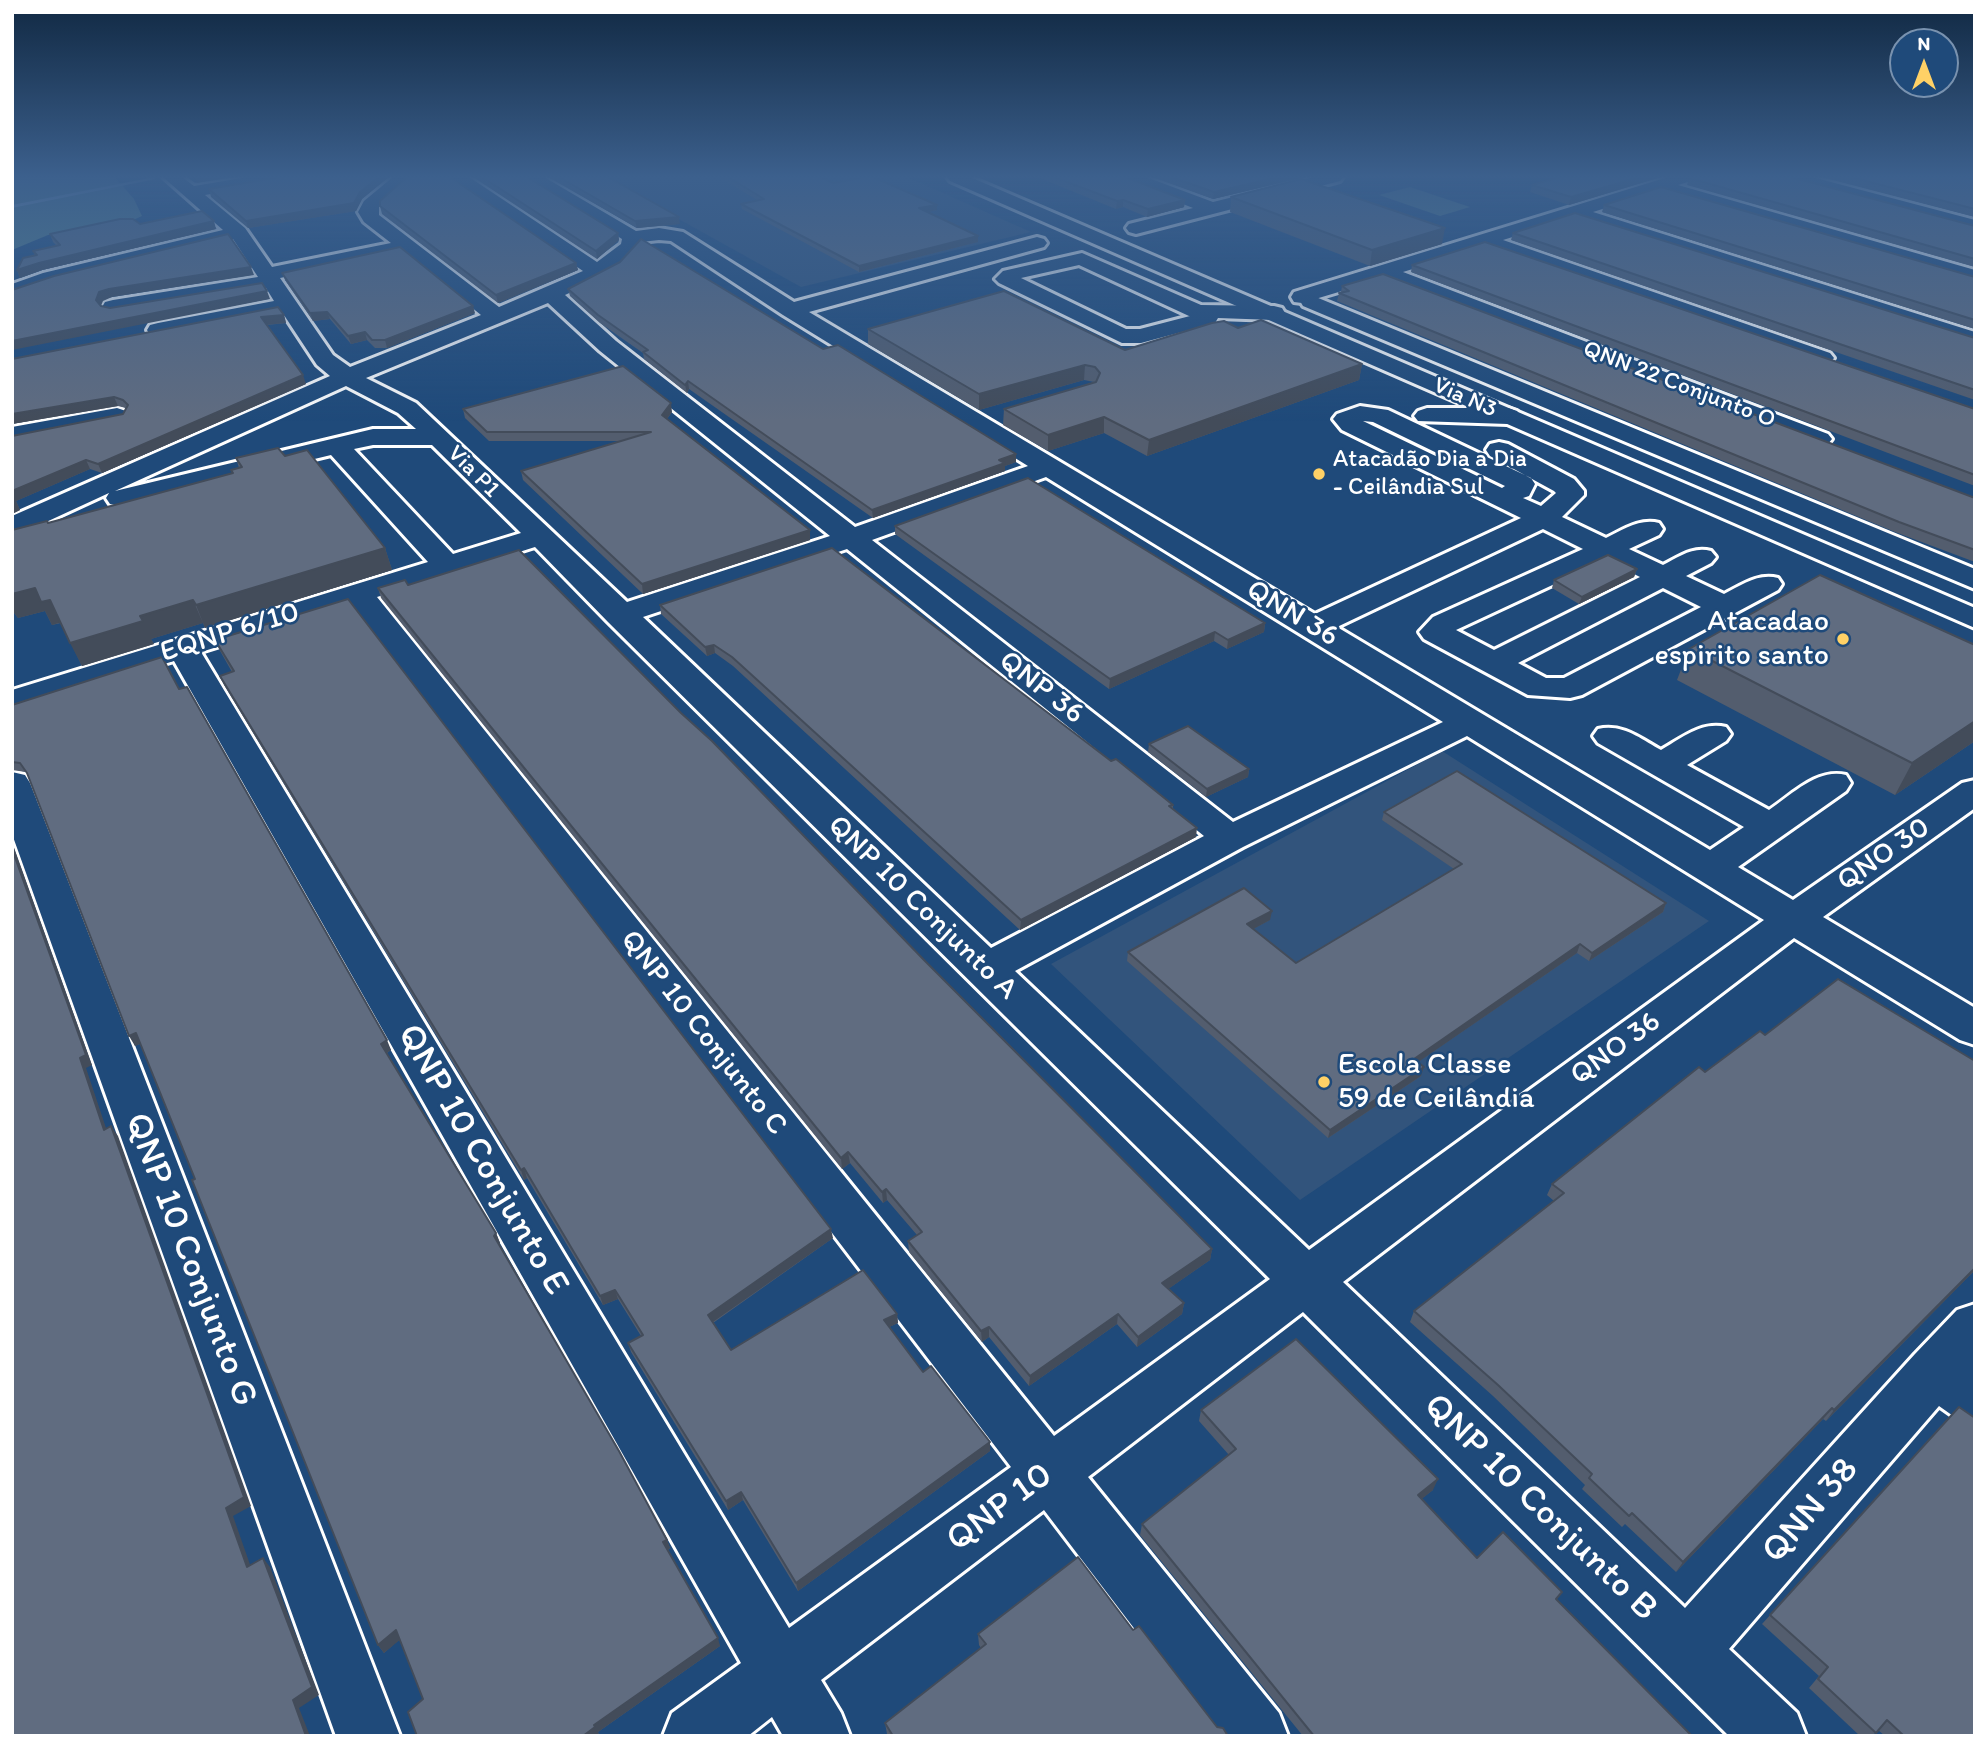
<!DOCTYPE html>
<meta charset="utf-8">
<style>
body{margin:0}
#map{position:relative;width:1987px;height:1748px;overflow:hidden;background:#1f4a7a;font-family:Itim,sans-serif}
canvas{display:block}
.frame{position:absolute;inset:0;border:14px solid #fff;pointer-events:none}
.north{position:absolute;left:1889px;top:28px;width:70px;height:70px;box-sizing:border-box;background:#1f4a7a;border:2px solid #7992af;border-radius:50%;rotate:0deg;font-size:19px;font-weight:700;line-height:28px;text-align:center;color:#fff}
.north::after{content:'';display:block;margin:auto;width:24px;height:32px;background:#ffd166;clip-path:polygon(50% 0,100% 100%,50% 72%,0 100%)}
</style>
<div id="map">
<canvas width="1987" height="1748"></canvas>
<div class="frame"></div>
<div class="north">N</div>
</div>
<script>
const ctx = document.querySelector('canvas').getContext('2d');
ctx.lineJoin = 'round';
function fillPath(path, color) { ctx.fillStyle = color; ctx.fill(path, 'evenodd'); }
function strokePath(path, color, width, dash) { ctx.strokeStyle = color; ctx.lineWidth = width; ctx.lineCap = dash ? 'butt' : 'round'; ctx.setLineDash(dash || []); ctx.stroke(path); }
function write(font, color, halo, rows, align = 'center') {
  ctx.font = font + ' Itim,sans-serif'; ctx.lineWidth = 5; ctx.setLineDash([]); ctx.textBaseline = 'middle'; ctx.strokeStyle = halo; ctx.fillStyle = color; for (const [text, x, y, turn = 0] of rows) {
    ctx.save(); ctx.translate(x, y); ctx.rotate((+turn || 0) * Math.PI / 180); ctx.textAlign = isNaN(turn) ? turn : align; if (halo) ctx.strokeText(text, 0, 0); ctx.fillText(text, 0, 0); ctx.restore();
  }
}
fillPath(new Path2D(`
 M603,177H907L1031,232L801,287Z
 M1442,751L1709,921L1300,1200L1051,964Z`), '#32547c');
fillPath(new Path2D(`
 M12,177H115L134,199L142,216L116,228L48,235L12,250Z
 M1410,187L1470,207L1440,216L1379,195Z`), '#58838b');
fillPath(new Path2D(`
 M154,177L156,179L12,208V205Z`), '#92acc8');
const minor = new Path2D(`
 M163,177H182L194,186L248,177H286L283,181L277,182L205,195L245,228L272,267L391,243L364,222L358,212L364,201L393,177H412L379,207V215L499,307L583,271L452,181L449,177H469L597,262L621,244L622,239L523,177H544L636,231L659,228L683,232L794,302L1037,237L1044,239L1047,243L1044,247L809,312L1315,614L1521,518L1342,430L1333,419L1337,414L1360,406L1388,410L1531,478L1535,484L1529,496L1523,498L1541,506L1556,493L1554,491L1490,456L1486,450L1490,444L1499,442L1508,444L1574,479L1584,491V495L1562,517L1606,538C1623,530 1640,518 1659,523L1663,529L1659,535L1629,549L1663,565C1679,557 1693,546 1711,551L1716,557L1711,563L1686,576L1724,594C1742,585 1758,573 1778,578L1782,584L1778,590L1582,695L1570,698L1528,695L1424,639L1419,632L1433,617L1583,549L1543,529L1337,627L1710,850L1744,827L1598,743L1593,736L1598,729C1622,723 1641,739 1661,750C1682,738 1702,721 1726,727L1731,734L1726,741L1687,765L1769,810C1792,795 1817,768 1846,775L1851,783L1846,791L1738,867L1793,900L1962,783L1975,780V808L1823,917L1975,1008V1045L1960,1040L1794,938L1343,1282L1685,1608L1915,1354L1957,1310L1975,1304V1425L1956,1418L1939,1406L1729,1649L1797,1713L1806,1736H1729L1303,1312L1088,1477L1279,1713L1288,1736H1216L1044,1510L821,1680L841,1713L850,1736H783L772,1717L748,1736H663L672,1713L741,1663L174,661L12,711V690L428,562L331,455L120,506L110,504L106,498L109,493L31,529L21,531L12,529V516L330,376L317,365L282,312L158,337L150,335L147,330L150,325L158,323L274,301L266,288L113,314L105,312L102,307L105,302L113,300L258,277L233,239L57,282L12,298V284L43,273L223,230ZM659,240L671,241L783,315L1028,466L855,527L616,341L565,295C587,285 634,266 641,242ZM403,252L481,315L350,367L333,355L280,278ZM548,303L600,351L830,536L627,602L416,403L366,378ZM346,386L398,413L416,429H373L115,491ZM1363,421L1373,422L1505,486L1502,488ZM373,445H432L521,533L453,554L354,449ZM1046,477L1443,722L1233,822L872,540ZM535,547L608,622L1270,1279L1054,1436L377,597ZM847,549L1204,836L991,948L643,617ZM1606,560L1640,577L1494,650L1456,630ZM1663,588L1701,607L1564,678H1546L1518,663ZM352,605L1011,1467L789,1628L201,652ZM1467,736L1764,920L1309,1250L1015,971L1243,847Z
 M1122,177H1146L1213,202L1314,177H1343L1340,181L1136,234L1129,232L1126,228L1129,224L1193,208L1125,181Z
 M1668,177H1694L1691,181L1678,185L1975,270V283L1659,191L1593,212L1975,332V346L1573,218L1503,240L1830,353L1834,358L1830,363H1814L1483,247L1403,272L1828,434L1832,439L1828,444L1819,447L1382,279L1302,303L1294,302L1291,297L1294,292Z
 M1784,177H1812L1975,220V232L1787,181Z
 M1955,177H1975V184L1958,181Z
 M1082,253L1201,305L1274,306L1282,308L1285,313L1282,318L1274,320L1218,318L1215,323L1141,343H1122L999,283L995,279L1003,271ZM1079,265L1189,316H1190L1140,329H1126L1021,278Z
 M117,408L126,411L130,416L126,421L12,443V427Z
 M1427,408H1508L1517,411L1521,416L1517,421L1508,424L1418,421L1414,416L1418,411Z
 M12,772L25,775L30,783L400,1736H336L12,834Z`);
const major = new Path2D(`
 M947,177H970L1975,608V628L950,181Z
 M1311,295L1975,569V589L1303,306L1300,301L1303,296Z`);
strokePath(minor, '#fff', 6);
strokePath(major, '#fff', 6);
fillPath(minor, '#1f4a7a');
fillPath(major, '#1f4a7a');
fillPath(new Path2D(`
 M473,177H527L618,233L619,240L597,259Z
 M548,177H608L680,224L637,228Z
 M719,177H820L834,183L937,205V210L928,212L978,236V242L859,272L742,209L741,204L757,200Z
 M1037,177H1125L1185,200L1184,207L1147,217L1123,207L1116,209Z
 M1152,177H1305L1213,199Z
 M1544,177H1661L1569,205L1530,192L1532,185L1552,179Z
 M1821,177H1960L1975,178V217Z
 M1689,178L1975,226V267L1687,185Z
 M209,189L362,199L356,211L248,228L211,197Z
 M1231,197L1442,244L1370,266L1230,212Z
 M1604,205L1975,277V329L1602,212Z
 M380,206L576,263L578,270L498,303L382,214Z
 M140,224L216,229L42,270L20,278L17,270L35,256L33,251L57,246L53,242L50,234Z
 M1513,233L1975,338V400L1511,240Z
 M1412,265L1975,409V486L1411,272Z
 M282,273L475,313L387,348H375L367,340L351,344L330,319L313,321L285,280Z
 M1342,286L1975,498V562L1895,532L1337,301L1339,293L1341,292Z
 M568,289L823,349L1016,454V462L1005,466V471L873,518L689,389L687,393L644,359L643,353L600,323L570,296Z
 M284,315L286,323L267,325L306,384L102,473L90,469L16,501L20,510L12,514V436L123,414L126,408L118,406L12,424V359Z
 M1238,328L1362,364L1359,380L1147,456L1104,433L1048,451L1003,425L1004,409L1094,382L1084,380L979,410L868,344V329L1125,350Z
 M463,409L672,412L667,419L810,540L643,594L523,480L521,471L620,441H489L465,418Z
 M285,456L385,548L392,570L205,628L203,623L151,639L154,644L82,666L61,623L52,625L45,611L18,618L12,610V530L48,523L232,473L231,470L239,468L236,458Z
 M895,526L1265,623L1264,632L1227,649L1214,641L1109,689L895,534Z
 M1637,569L1634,577L1579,604L1552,588L1554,580Z
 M408,585L924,960L1212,1249L1210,1260L1168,1289L1184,1303L1182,1314L1137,1347L1117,1324L1029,1386L989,1337L982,1342L909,1252L908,1241L917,1235L887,1200L883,1203L850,1163L842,1169L381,598L378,588Z
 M660,605L1111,761L1173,805V809L1196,837L1020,930L733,666L715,653L707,656L661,614Z
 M215,640L833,1238L713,1323L731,1350L897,1314L898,1323L889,1327L923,1372L990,1442V1451L798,1591L743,1500L728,1510L631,1352L628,1343L641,1336L618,1299L603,1305L527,1178L524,1180L224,685L220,676L232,672L219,649Z
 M1975,645V741L1895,795L1677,680L1689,649Z
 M179,689L391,1050L387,1053L496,1233L500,1243L499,1245L667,1540L670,1548L668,1550L720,1646L598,1732L599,1735L423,1699L400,1639L384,1653L378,1645L165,1103L140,1044L135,1046L29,777L26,772L12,770V705Z
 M1149,744L1249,769L1248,777L1206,797L1148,752Z
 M1384,812L1666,903L1663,912L1589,961L1577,953L1418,1062L1421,1076L1328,1138L1127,961L1128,952L1270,920L1253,929L1296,963L1454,869L1382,820Z
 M1765,1035L1975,1061V1270L1826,1421L1823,1419L1676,1572L1625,1524L1622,1527L1582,1489L1585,1485L1493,1396L1410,1322L1414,1311L1554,1201L1547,1195L1552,1184L1705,1072Z
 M1959,1407L1975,1736H1885L1878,1730L1872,1736H1860L1809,1688L1819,1676L1762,1624Z
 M1201,1410L1433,1490L1421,1499L1477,1558L1557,1601L1692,1736H1303L1140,1535L1142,1524L1229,1455L1199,1421Z
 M1133,1630L1217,1727L1228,1736H888L887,1734L885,1723L981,1648L979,1645L978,1634Z`), '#535d6e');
fillPath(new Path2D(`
 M194,177H235L197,183Z
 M379,177H389L362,199L356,211L248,228L246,221L360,192Z
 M1278,177H1305L1213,199L1214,192Z
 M1640,177H1661L1569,205L1571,197Z
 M1123,200V207L1116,209L1117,201Z
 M1185,200L1184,207L1147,217L1148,209Z
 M937,205V210L919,214V208Z
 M679,217L680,224L637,228L635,221Z
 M214,221L216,229L42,270L20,278L17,270L39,263Z
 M1445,228L1442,244L1370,266L1372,250Z
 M618,233L619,240L597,259L596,251Z
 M978,236V242L859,272V266Z
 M576,263L578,270L498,303L496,295Z
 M251,267L254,275L112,297L103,301L100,308L96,300L99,292L109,289Z
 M267,291L270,299L12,350V341Z
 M473,306L475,313L387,348L385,340Z
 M327,312L330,319L313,321L310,313Z
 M284,315L286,323L264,325L261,317Z
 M365,332L367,340L351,344L348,336Z
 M1362,364L1359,380L1147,456L1149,440Z
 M1085,365L1084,380L979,410V394Z
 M303,375L306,384L102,473L98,464Z
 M688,381L689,389L687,393L685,385Z
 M114,397L118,406L12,424V414Z
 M671,403L672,412L663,424L662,415Z
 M1104,417V433L1048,451V435Z
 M1016,454V462L1005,466V471L873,518L872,510L999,460Z
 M86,460L90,469L16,501L20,510L12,514V491Z
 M810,530V540L643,594L642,584Z
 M385,548L392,570L205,628L196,605Z
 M1637,569L1634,577L1579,604L1582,597Z
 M35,588L50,600L62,622L52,625L45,611L18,618L12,610V594Z
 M193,600L203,623L151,639L154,644L82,666L70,643L140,616Z
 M1265,623L1264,632L1227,649L1228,640Z
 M1215,632L1214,641L1109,689L1110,679Z
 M714,645L715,653L707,656L705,647Z
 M1975,721V741L1895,795L1912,763Z
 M1249,769L1248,777L1206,797L1207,789Z
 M1197,828L1196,837L1020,930L1021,920Z
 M12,842L92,1065L86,1068L110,1140L104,1130L80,1058L12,849Z
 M1666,903L1663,912L1589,961L1592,953Z
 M1272,911L1270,920L1246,933L1247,924Z
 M1580,944L1577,953L1411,1067L1414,1059Z
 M136,1033L142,1043L135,1046L129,1036Z
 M387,1040L391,1050L385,1054L381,1044Z
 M1424,1067L1421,1076L1328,1138L1330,1130Z
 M111,1126L118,1136L251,1506L233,1516L254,1576L247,1567L226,1508Z
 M848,1152L850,1163L842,1169L841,1158Z
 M524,1168L527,1178L524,1180L521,1170Z
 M886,1189L887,1200L883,1203L882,1192Z
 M831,1229L833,1238L710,1324L708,1315Z
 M496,1233L500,1243L498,1246L494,1236Z
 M1212,1249L1210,1260L1161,1294L1162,1283Z
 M1975,1268V1270L1902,1344L1826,1421L1834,1410Z
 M615,1290L618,1299L603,1305L600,1296Z
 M1184,1303L1182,1314L1137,1347L1138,1337Z
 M897,1314L898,1323L885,1329L884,1320Z
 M1118,1314L1117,1324L1029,1386L1030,1376Z
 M989,1327V1337L982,1342L981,1331Z
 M1832,1408L1823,1419L1676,1572L1683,1562Z
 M990,1442V1451L798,1591L796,1583Z
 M1438,1479L1433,1490L1413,1506L1418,1495Z
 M741,1492L743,1500L728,1510L726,1501Z
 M667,1540L670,1548L666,1551L663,1542Z
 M263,1558L270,1567L319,1695L299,1708L310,1736H306L293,1700Z
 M396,1630L402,1638L384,1653L378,1645Z
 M718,1638L720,1646L598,1732L599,1735L597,1736H583L594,1725Z`), '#434c5a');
const building = new Path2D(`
 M280,177H379L360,192L354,203L246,221L209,189Z
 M407,177H450L576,263L496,295L380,206V201Z
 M482,177H527L618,233L596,251Z
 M559,177H608L679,217L635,221Z
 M728,177H820L834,183L865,177H873L937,205L919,208L978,236L859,266L741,204L764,199Z
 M1054,177H1125L1185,200L1148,209L1123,200L1117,201Z
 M1171,177H1278L1214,192Z
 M1560,177H1640L1571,197L1532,185Z
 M1691,177H1791L1975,226V259L1689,178Z
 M1850,177H1960L1975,178V209Z
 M1301,179L1445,228L1372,250L1231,197Z
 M1661,187L1975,277V320L1604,205Z
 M202,211L214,221L39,263L17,270L23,258L37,255L33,251L60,245L50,234L120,219H133L140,224Z
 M1575,213L1975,338V390L1513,233Z
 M228,234L251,267L109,289L99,292L96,300L101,306L110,308L262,283L267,291L12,341V290L54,276Z
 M641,239L823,349L838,345L1016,454L999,460L1005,463L872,510L688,381L685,385L643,352L648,350L598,315L568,289L620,262Z
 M1485,242L1975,409V475L1412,265Z
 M400,247L473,306L385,340H372L365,332L348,336L327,312L310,313L282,273Z
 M1383,274L1975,498V550L1899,522L1339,293L1349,291L1342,286Z
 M1004,291L1125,350L1212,323L1224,321L1238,328L1261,320L1362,364L1149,440L1104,417L1048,435L1004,409L1096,382L1100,373L1095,367L1085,365L979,394L868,329Z
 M278,307L284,315L261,317L303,375L98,464L86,460L12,491V436L123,414L128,405L123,400L114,397L12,414V359Z
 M623,366L671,403L662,415L810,530L642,584L521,471L651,432H487L463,409Z
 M278,448L285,456L307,450L385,548L196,605L193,600L140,616L143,621L70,643L50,600L41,602L35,588L12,594V530L47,521L48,523L233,473L231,470L242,467L236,458Z
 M1028,478L1265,623L1228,640L1215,632L1110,679L895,526Z
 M832,548L1111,761L1116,759L1173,805L1169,806L1197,828L1021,920L732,657L714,645L705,647L660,605Z
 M519,550L681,713L712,741L924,960L1212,1249L1162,1283L1184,1303L1138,1337L1118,1314L1030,1376L989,1327L981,1331L908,1241L922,1232L886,1189L882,1192L848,1152L841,1158L378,588L405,580L408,585Z
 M1608,555L1637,569L1582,597L1554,580Z
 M1820,575L1975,645V721L1912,763L1689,649Z
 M348,599L831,1229L708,1315L731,1350L863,1270L897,1314L884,1320L923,1372L931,1366L990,1442L796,1583L741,1492L726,1501L628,1343L643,1335L615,1290L600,1296L524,1168L521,1170L220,676L234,671L215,640Z
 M162,657L179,689L187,687L387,1040L381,1044L496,1233L494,1236L619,1451L667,1540L663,1542L718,1638L594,1725L595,1727L583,1736H417L408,1712L423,1699L396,1630L378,1645L192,1180L195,1179L136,1033L129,1036L27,773L20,763L12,762V705Z
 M1188,726L1249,769L1207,789L1149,744Z
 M1457,771L1666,903L1592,953L1580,944L1414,1059L1424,1067L1330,1130L1128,952L1244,888L1272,911L1247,924L1296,963L1462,864L1384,812Z
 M12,849L86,1055L80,1058L104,1130L111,1126L244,1497L226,1508L247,1567L263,1558L312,1687L293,1700L306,1736H12Z
 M1838,979L1975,1061V1268L1834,1410L1832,1408L1683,1562L1632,1513L1629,1516L1589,1478L1592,1474L1498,1385L1414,1311L1564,1193L1552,1184L1699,1067L1705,1072L1760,1031L1765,1035Z
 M1296,1339L1438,1479L1418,1495L1477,1558L1503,1532L1562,1592L1556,1599L1692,1736H1314L1142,1524L1236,1449L1201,1410Z
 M1959,1407L1975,1418V1736H1904L1887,1720L1876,1733L1818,1679L1828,1667L1770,1615Z
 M1078,1557L1133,1630L1139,1626L1217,1727L1223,1728L1228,1736H893L885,1723L986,1644L978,1634Z`);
fillPath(building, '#606c80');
strokePath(building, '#434c5a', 2);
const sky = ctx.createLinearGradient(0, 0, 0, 421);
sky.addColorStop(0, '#112943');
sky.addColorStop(0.42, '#3c608d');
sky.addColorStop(1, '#3c608d00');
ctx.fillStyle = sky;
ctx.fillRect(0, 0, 1987, 421);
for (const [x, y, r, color] of [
 [1319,474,7,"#ffd166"],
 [1843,639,7,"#ffd166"],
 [1324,1082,7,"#ffd166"]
]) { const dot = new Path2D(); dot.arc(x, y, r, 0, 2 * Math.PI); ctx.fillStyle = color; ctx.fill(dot); strokePath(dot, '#1f4a7a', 2.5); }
write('24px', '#fff', '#1f4a7a', [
 ["QNN 22 Conjunto O",1679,385,21],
 ["Via N3",1465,398,24],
 ["Via P1",473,472,45]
]);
write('24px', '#fff', '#1f4a7a', [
 ["Atacadão Dia a Dia",1333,460],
 ["- Ceilândia Sul",1333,488]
], 'left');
write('30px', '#fff', '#1f4a7a', [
 ["QNN 36",1292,614,31],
 ["EQNP 6/10",230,633,-17],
 ["QNP 36",1041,688,38],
 ["QNO 30",1884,855,-35],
 ["QNP 10 Conjunto A",922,908,44],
 ["QNP 10 Conjunto C",703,1033,52],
 ["QNO 36",1616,1049,-36]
]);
write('30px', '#fff', '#1f4a7a', [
 ["Atacadao",1829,622],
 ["espirito santo",1829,656],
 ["Escola Classe",1338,1065,"left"],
 ["59 de Ceilândia",1338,1099,"left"]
], 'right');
write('37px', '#fff', '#1f4a7a', [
 ["QNP 10 Conjunto E",482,1160,60],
 ["QNP 10 Conjunto G",190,1260,69],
 ["QNP 10",1000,1508,-37],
 ["QNP 10 Conjunto B",1540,1508,44],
 ["QNN 38",1811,1511,-49]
]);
</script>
